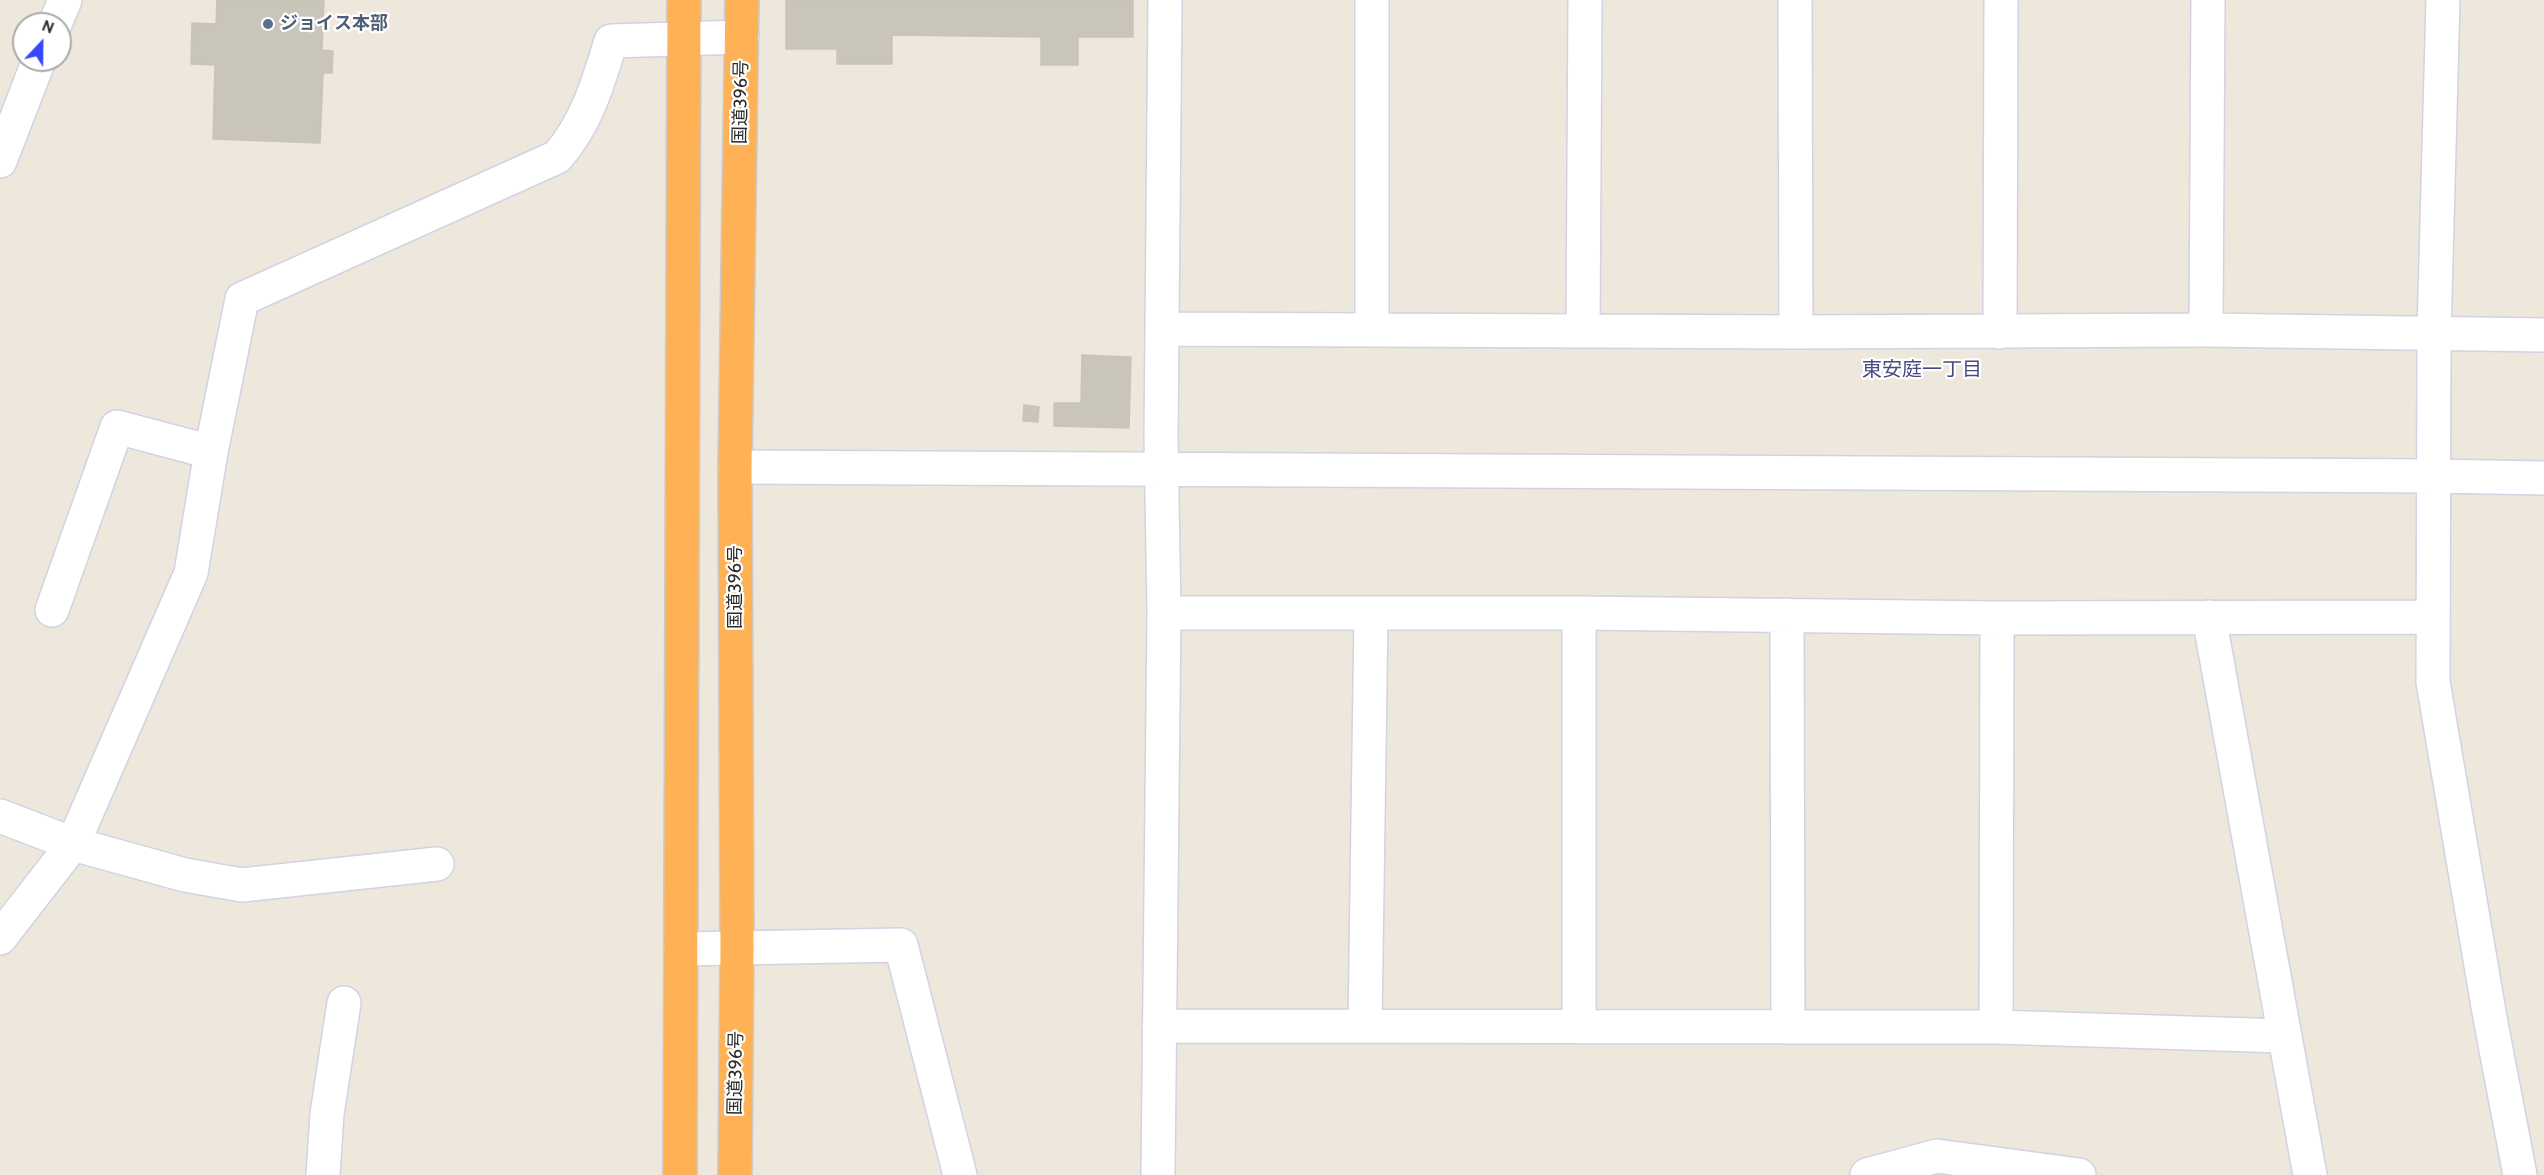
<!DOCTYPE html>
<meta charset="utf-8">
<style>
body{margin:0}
#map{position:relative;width:2544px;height:1175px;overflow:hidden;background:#eee8dc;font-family:Cabin,sans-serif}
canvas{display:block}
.north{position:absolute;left:12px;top:12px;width:60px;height:60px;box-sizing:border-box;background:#fff;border:2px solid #aaa;border-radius:50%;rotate:22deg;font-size:16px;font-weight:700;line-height:24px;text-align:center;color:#2b2b2b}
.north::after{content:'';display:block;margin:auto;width:21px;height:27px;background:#3747ff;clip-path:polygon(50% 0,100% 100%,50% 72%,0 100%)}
</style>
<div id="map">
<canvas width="2544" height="1175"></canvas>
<div class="north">N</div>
</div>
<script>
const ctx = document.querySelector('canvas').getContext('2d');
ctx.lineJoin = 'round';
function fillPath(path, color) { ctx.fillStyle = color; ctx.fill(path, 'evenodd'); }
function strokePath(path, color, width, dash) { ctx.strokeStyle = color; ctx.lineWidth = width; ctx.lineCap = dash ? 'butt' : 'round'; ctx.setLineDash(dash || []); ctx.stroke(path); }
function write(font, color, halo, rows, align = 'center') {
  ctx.font = font + ' Cabin,"Noto Sans JP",sans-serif'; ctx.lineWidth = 4.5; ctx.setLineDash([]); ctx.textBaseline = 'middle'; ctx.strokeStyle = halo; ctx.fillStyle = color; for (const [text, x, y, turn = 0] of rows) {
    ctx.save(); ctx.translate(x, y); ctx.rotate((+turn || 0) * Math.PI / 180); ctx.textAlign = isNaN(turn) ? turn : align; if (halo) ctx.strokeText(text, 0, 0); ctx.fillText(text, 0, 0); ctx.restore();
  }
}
const building = new Path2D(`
 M217,0H324L322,50L333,51L332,73H323L320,143L213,139L215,65L191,64L192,23L216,24Z
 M786,0H1133V37H1078V65H1041V37L892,35V64H837V49H786Z
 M1082,355L1131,357L1129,428L1054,426V403H1081Z
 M1024,405L1039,407L1038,422L1023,421Z`);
fillPath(building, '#c9c5bb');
strokePath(building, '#c9c4b5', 1.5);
const street = new Path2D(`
 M1372,0V329
 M1795,0L1796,332
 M2443,0L2434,334L2433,682L2490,1018L2520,1175
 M55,24L65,0
 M0,161L39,60
 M1162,329L1796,332L2206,330L2544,335
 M2206,330L2208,0
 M1583,331L1585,0
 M2000,332L2001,0
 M211,452L242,299L557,157C587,123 598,83 611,41L742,37
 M735,467L2435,476L2544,478
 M52,610L117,427L211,452L191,573L73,844L185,875L242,885L437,864
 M1164,613H1579L1997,618L2433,617
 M1787,615L1788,1027
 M2209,617L2310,1175
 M0,816L73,844L0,938
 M681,949L901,945L960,1175
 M1159,1026L1996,1027L2284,1036
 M1365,1026L1371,614
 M1579,1027V613
 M1996,1027L1997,618
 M323,1175L327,1114L344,1003
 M1158,1175L1164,613L1161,437L1165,0
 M1867,1175L1937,1156L2079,1175`);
const highway = new Path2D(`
 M680,1175L684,0
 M735,1175L737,947L735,467L742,0`);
strokePath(street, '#d1d2e4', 36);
strokePath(highway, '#ccc', 36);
strokePath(street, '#fff', 33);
strokePath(highway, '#ffb155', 33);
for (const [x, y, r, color] of [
 [268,24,6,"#5c6f8a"]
]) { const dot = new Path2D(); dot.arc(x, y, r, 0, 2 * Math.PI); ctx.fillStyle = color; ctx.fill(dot); strokePath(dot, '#fff', 2); }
write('bold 18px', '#4e5e75', '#fff', [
 ["ジョイス本部",280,24]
], 'left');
write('18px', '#2b2b2b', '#fff', [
 ["国道396号",741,102,-89],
 ["国道396号",736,587,-90],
 ["国道396号",736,1073,-89]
]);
write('20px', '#484b7f', '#fff', [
 ["東安庭一丁目",1922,370]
]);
</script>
